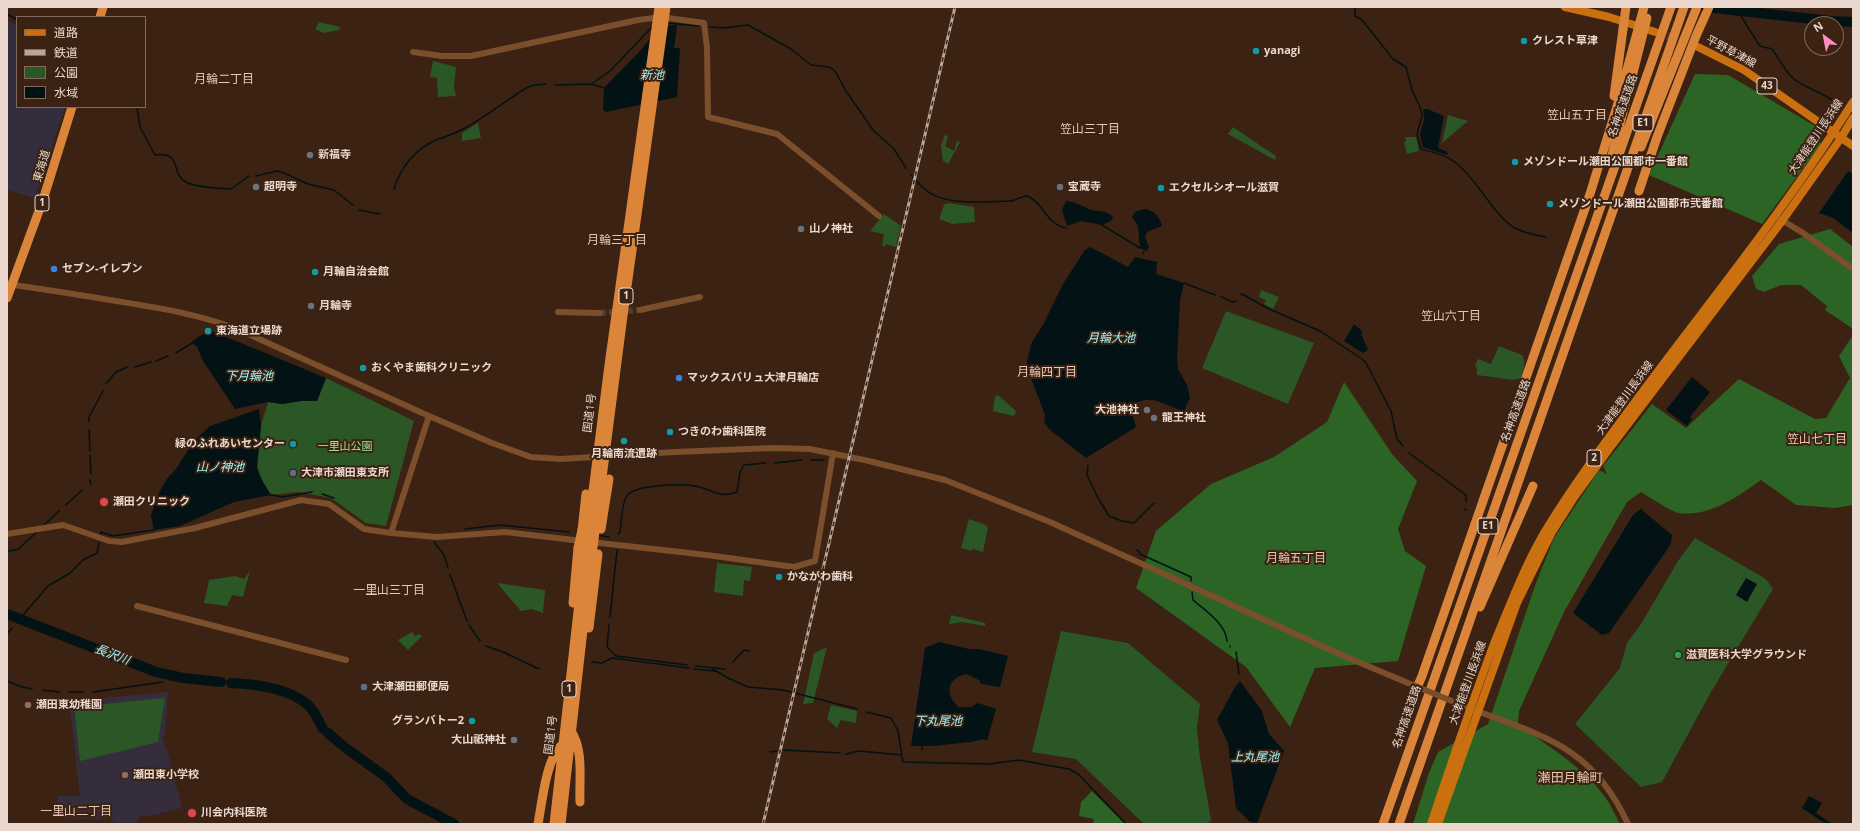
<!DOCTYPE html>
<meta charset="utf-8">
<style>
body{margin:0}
#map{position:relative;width:1860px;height:831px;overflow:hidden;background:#3b2212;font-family:"Open Sans","Noto Sans JP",sans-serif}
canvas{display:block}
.frame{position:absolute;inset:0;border:8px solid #ead8ce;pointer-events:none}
.legend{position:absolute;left:16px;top:16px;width:130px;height:92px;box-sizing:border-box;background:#3b2212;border:1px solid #816b5d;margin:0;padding:5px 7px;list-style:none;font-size:12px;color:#ead8ce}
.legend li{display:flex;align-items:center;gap:8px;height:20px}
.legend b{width:20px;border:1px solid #816b5d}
.north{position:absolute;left:1804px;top:16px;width:40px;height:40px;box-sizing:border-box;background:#3b2212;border:1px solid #816b5d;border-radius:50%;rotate:328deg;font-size:11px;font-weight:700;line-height:16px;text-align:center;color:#ead8ce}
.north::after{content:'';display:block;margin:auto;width:14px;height:18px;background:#fd8ec0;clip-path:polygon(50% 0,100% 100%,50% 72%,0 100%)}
</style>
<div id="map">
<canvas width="1860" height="831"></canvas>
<div class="frame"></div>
<ul class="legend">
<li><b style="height:5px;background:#ca7010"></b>道路</li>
<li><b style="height:5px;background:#b9a59a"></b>鉄道</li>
<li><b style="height:11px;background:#2b5726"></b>公園</li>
<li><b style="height:11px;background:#031214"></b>水域</li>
</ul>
<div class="north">N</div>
</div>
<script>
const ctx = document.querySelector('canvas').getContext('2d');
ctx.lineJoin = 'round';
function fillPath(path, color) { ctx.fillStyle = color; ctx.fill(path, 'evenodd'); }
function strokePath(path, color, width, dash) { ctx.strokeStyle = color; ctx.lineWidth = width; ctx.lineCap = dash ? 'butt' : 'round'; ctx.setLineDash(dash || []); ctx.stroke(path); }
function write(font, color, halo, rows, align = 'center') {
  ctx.font = font + ' "Open Sans","Noto Sans JP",sans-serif'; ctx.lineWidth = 4; ctx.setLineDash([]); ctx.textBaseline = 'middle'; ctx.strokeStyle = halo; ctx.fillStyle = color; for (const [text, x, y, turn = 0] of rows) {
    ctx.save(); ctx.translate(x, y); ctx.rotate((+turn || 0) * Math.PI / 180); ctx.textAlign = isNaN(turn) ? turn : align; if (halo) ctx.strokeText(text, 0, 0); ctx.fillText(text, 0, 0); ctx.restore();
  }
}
fillPath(new Path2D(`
 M7,20L17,26V107H65L35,198L7,190Z`), '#332d3e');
fillPath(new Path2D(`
 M168,692L165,734L162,737L168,754L182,808L150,816L142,815L135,824H116L108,817L102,819L56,818L58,796H80L69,701Z`), '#362d3c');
fillPath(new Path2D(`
 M319,22L340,27L339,30L324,33L315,29Z
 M433,61L456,67L454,87L456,96L438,97L437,78L430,77Z
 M1448,115L1468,121L1442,143Z
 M478,123L481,138L462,141V133Z
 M1233,127L1276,156L1275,160L1228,134Z
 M945,135L948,136L945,146L954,151L957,141L960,142L948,164L943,161L941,145Z
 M1405,137H1416L1419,151L1407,154L1404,142L1406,141Z
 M949,203L974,207L975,222L952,224L939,219L944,205Z
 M884,214L901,226L896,247L886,244L884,247L882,245L884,234L870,231Z
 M1261,290L1279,297L1273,309L1264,304L1266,300L1259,297Z
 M1226,311L1314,343L1288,404L1202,368Z
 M1499,346L1522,355C1527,362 1523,370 1521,378L1514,380L1477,375V369L1475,366L1478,359L1491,364Z
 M326,378L414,421L386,526L366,523L331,498L298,492L271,495C266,487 259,478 258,470C253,447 262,423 268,402L282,404L301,401H317Z
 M998,395L1016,411L1014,416L993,411L995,396Z
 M969,519L986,525L988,528L983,552L973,549L972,551L961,548Z
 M1695,538L1766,579L1773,589L1711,692L1662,782L1641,787L1575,724L1620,668L1627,643L1641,624L1678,561Z
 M717,563L752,567L750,581L744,580L743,596L714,592Z
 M250,571L243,597L232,595L227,606L204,603L209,580L235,576L244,579Z
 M497,583L545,590L543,613L532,609L521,611Z
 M951,615L985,623V626L962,622L949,624Z
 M1061,631L1128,643L1200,704L1197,728L1200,758L1211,820L1207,824H1144L1076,759L1032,752Z
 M412,632L415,636L420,634L422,636L408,650L398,640Z
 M827,647L813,703L803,704L814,653Z
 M165,698L158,742L80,761L74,707Z
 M831,705L857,711L856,723L841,720L837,728L827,719Z`), '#2b5726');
fillPath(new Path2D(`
 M1695,74L1728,75L1815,126L1821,144L1762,224L1649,175Z
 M1830,229L1853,247V329L1825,310L1827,306L1801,285H1781L1764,292L1756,289L1752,276L1779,244Z
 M1853,335V505L1835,508L1796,505L1761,480C1737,497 1710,517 1679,513C1672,512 1649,497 1641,492L1627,502L1564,612L1519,711L1518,724C1546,745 1585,768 1605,797C1611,805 1615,815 1620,824H1413L1429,773L1438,752L1488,724L1536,583L1554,538L1599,470L1607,474L1603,466L1652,404L1686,428L1739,379L1815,419L1826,418L1850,378L1839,356Z
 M1344,382L1392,454L1417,481L1398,529L1405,551L1426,566L1398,661L1315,668L1290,727L1246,667L1136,588L1156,531L1211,484L1274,457L1327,422Z
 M1092,791L1125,824H1093L1094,819L1079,816L1081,802Z`), '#2b6425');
fillPath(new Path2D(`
 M677,25L674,48H680L677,97L606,112L603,110L604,88L641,50L660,26Z
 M1423,109H1427L1444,116L1438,148L1448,152L1447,155L1423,147L1420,134L1424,120Z
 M1848,171L1853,174V233L1833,218L1819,213Z
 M1066,201C1076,202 1082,206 1091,210C1099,212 1106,210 1113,217L1111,221L1102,225L1081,221L1067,226L1062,210Z
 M1144,209C1153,209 1160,217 1162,226L1147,232L1145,237L1149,247L1147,251L1140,248L1138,226L1132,217L1135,212Z
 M1090,247L1128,267L1135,257L1157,262L1156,274L1184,283L1180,301L1177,358L1178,369L1187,385L1190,398L1184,411C1164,406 1149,390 1130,408L1136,427L1086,458L1050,430L1044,422L1045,415L1032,381L1027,362L1032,342L1043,325L1063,284L1085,250Z
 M1354,324L1363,332L1361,334L1368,350L1363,353L1344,341Z
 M214,332L326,378L317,401H301L282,404L268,402L235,409L203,361L197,347L192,343V341L203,334Z
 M1692,377L1710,392L1690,417L1692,419L1687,426L1666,410Z
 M259,409L261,427L257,468L263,482L271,495L234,502L180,526L154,530L151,515L159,493L166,480L176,469L194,441L210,426Z
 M1641,509L1672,535L1671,544L1609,633L1602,635L1573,613L1633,515Z
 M1746,578L1757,584L1747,602L1736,595Z
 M939,642L969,649H978L1008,656L1000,687L981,684L979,680L966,674C947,678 944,695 959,707H971L978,703L996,709L987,741L983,739L971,742L933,746H911L925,648Z
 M1240,681L1262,711L1269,734L1284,751L1257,823L1250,822L1236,808L1228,743L1217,720L1235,687Z
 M1809,796L1822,803L1816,813L1831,823L1830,824H1826L1802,808Z`), '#031214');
strokePath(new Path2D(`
 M1354,7L1355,10V16L1362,20L1393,59L1406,67L1412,90L1420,107L1422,116L1417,134L1421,149C1433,152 1446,155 1456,163C1477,179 1493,214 1513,227C1523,233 1535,235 1546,237
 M1737,10L1760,46L1772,49C1779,58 1785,72 1794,79C1805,88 1829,95 1837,104
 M7,14L17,20
 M667,23L699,26
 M709,27L723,28L748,25L791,49L811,65L829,67L835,71L846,91L873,130L894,149L906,168
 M591,84L610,71L653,26
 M555,85L591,84L604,88
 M137,107L140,127L155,155C183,151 170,174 186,182C196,188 218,188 231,189L249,176
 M911,175C916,180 920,186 926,190C944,206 987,202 1010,201C1016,201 1021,196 1027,196C1044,203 1046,224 1066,228
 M256,176L277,171L284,173L308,184L334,190L353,205
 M394,189C400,168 415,149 436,140C447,136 457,133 467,127C487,115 506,101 526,88L534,85L546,84
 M359,210L380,214
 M1102,225L1140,248
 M1143,254L1144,251
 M1184,283L1215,295
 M1240,295L1242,294L1267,308L1320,331L1362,359L1366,363L1391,411L1397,439L1403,446
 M1220,296L1232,302L1236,301
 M176,353L192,343
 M156,361L168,356
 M135,367L151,362
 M106,384L116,372L127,367
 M89,422V417L103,391
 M89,430L90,451
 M1409,453L1466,495V502
 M90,455L91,474
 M811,460H824
 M775,463L802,460
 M1088,465L1087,475L1097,496L1109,516L1122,521L1134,523L1154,503
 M90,480L91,484
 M322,494L334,498
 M271,495L283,497L312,492
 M66,505L82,490
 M1464,509L1466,510
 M44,525L59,511
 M465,529L500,525L569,532
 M101,534V532L113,536L154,530
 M618,534L620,532C621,524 622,502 627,496C635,484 682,484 695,486C712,489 719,499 737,492L740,472L744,465L766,463
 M597,535L609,537
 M434,542L444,555L448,568
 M1136,550L1139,551L1140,554L1191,577V581
 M7,551L17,550L37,532
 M450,575L467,621
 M1192,592L1193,600C1205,610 1226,624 1227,641
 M610,617L617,550
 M18,621L48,586L70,573L83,560L97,553L99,543
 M469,625L480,641
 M609,625L607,647L616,656L687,665
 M7,634L12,628
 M486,646L503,652L539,669
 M1230,646V647
 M1236,652L1239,674
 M592,662L602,663L612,658L689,668
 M733,662L744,650L750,651
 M696,666L725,669
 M711,668L728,678L748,687L783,690L857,709
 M694,669L715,671
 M171,680L178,679
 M7,681L19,686L32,689
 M43,690L60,692
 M68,692H84
 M93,692L163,682
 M866,712L891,718L898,731L903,762L990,764L1019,760L1069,769L1078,774L1126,824
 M922,746V750
 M784,750L840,753
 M770,752L777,751
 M846,754L859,751L902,755`), '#031214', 1.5);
strokePath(new Path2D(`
 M1705,7L1831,21L1853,22
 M7,614L156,672L183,678L221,682
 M231,683C255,684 289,688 308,705C315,711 319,722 323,729
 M328,733L343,746L386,777L407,799L454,824`), '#031214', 10);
strokePath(new Path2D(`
 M600,313L640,310`), '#553d2e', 6, [6, 3]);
strokePath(new Path2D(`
 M1656,32L1688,43`), '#553d2e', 8, [8, 4]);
strokePath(new Path2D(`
 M413,52L442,56H471L638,20L661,17L704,23L707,48L708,117L777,134L879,216
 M1775,216L1803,233L1853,269
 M7,284C41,289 75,294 110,300C153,307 196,313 237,329L429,416L492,443L531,457L561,459L675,452L772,448L810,449L869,461L945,480L1050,522L1337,653L1408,683
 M640,310L700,297
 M558,312L600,313
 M391,533L429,416
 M7,534L63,525L109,541L122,542L195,528L301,500L329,504L364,529L391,533L437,537L505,532L582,541
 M591,542L707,555L794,567L815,561L833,453
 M137,606L346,660
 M1459,704C1536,735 1590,741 1628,824`), '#7b4f2b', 6);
strokePath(new Path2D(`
 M1565,7L1609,17L1634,25
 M1649,30L1655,32
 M1696,46L1744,70L1853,146
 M1431,824C1452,761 1473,698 1497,636C1513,598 1527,560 1549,525C1573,485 1601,448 1629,410C1704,308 1785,210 1853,102
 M1438,824L1517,603L1552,532L1573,499L1612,445L1782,221L1841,138L1853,118`), '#ca7010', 8);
strokePath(new Path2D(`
 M100,17L103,7
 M1614,96L1623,29
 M1641,147L1697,7
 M1611,159L1647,18
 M1639,191L1657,137L1696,36L1709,7
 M7,298L43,200L72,107
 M601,529L609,479
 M582,530L586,494
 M573,603L578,548
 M1480,607L1533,486
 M589,628L598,554
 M1413,697L1422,676L1590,194L1618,103L1644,7
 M571,731C584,751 579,778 580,802
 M538,824C542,803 546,758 562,745
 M554,824L581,585
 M561,824L588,586
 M1383,824L1671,7
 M1399,824L1684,7`), '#db853a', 9);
const rail = new Path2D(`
 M763,824L955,7`);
strokePath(rail, '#b9a59a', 3);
strokePath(rail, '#3b2212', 1.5, [4.5]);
strokePath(new Path2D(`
 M1408,683L1459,704`), '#7b4f2b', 6);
strokePath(new Path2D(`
 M1623,29L1626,7
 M578,548L582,530
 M581,585L609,365L659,7
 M588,586L624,308L666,7`), '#db853a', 9);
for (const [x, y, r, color] of [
 [1524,41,4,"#0f9aa8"],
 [1256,51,4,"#0f9aa8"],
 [310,155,4,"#6b7280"],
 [1515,162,4,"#0f9aa8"],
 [256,187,4,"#6b7280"],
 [1060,187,4,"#6b7280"],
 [1161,188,4,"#0f9aa8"],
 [1550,204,4,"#0f9aa8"],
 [801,229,4,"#6b7280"],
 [54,269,4,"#3f7fe0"],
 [315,272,4,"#0f9aa8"],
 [311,306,4,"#6b7280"],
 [208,331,4,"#0f9aa8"],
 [363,368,4,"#0f9aa8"],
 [679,378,4,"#3f7fe0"],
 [1147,410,4,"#6b7280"],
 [1154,418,4,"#6b7280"],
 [670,432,4,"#0f9aa8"],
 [624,441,4,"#0f9aa8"],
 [293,444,4,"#0f9aa8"],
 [293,473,4,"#5c6f8a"],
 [104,502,5,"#e0444e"],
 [779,577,4,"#0f9aa8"],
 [1678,655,4,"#2e9e5b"],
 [364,687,4,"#5c6f8a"],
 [28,705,4,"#8d6e63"],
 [472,721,4,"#0f9aa8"],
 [514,740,4,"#6b7280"],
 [125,775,4,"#8d6e63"],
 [192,813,5,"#e0444e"]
]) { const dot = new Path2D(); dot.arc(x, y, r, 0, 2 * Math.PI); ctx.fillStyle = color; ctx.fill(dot); strokePath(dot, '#3b2212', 1.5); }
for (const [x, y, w] of [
 [1767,86,20],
 [1643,123,20],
 [42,203,14],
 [626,296,14],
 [1594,458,14],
 [1488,526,20],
 [569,689,14]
]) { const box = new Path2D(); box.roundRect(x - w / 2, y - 8, w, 16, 3); ctx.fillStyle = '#3b2212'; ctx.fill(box); strokePath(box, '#ead8ce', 1); }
write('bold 10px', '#ead8ce', null, [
 ["43",1767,86],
 ["E1",1643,123],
 ["1",42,203],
 ["1",626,296],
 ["2",1594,458],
 ["E1",1488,526],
 ["1",569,689]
]);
write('bold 11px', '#ead8ce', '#3b2212', [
 ["クレスト草津",1532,41],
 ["yanagi",1264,51],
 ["新福寺",318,155],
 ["メゾンドール瀬田公園都市一番館",1523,162],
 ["超明寺",264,187],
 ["宝蔵寺",1068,187],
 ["エクセルシオール滋賀",1169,188],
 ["メゾンドール瀬田公園都市弐番館",1558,204],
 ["山ノ神社",809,229],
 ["セブン-イレブン",62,269],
 ["月輪自治会館",323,272],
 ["月輪寺",319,306],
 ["東海道立場跡",216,331],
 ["おくやま歯科クリニック",371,368],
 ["マックスバリュ大津月輪店",687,378],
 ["大池神社",1139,410,"right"],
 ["龍王神社",1162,418],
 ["つきのわ歯科医院",678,432],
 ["緑のふれあいセンター",285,444,"right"],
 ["月輪南流遺跡",624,454,"center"],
 ["大津市瀬田東支所",301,473],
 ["瀬田クリニック",113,502],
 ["かながわ歯科",787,577],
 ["滋賀医科大学グラウンド",1686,655],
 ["大津瀬田郵便局",372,687],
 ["瀬田東幼稚園",36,705],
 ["グランバトー2",464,721,"right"],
 ["大山祇神社",506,740,"right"],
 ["瀬田東小学校",133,775],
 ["川会内科医院",201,813]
], 'left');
write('11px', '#ead8ce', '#3b2212', [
 ["平野草津線",1731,52,28],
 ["名神高速道路",1623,106,-70],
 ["大津能登川長浜線",1816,137,-56],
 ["東海道",42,166,-73],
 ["大津能登川長浜線",1625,398,-54],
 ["名神高速道路",1516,411,-70],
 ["国道1号",590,413,-83],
 ["大津能登川長浜線",1468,683,-70],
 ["名神高速道路",1407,717,-71],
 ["国道1号",551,735,-83]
]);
write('11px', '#9ae990', '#3b2212', [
 ["一里山公園",345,447]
]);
write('italic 12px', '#9df6fc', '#3b2212', [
 ["新池",652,76],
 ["月輪大池",1111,339],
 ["下月輪池",249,377],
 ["山ノ神池",220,468],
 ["長沢川",112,655,21],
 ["下丸尾池",938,722],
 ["上丸尾池",1255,758]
]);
write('12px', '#e8c6b2', '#3b2212', [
 ["月輪二丁目",224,80],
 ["笠山五丁目",1577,116],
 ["笠山三丁目",1090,130],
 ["月輪三丁目",617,241],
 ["笠山六丁目",1451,317],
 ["月輪四丁目",1047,373],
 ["笠山七丁目",1817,440],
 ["月輪五丁目",1296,559],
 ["一里山三丁目",389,591],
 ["一里山二丁目",76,812]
]);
write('13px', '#e8c6b2', '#3b2212', [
 ["瀬田月輪町",1570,778]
]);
</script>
